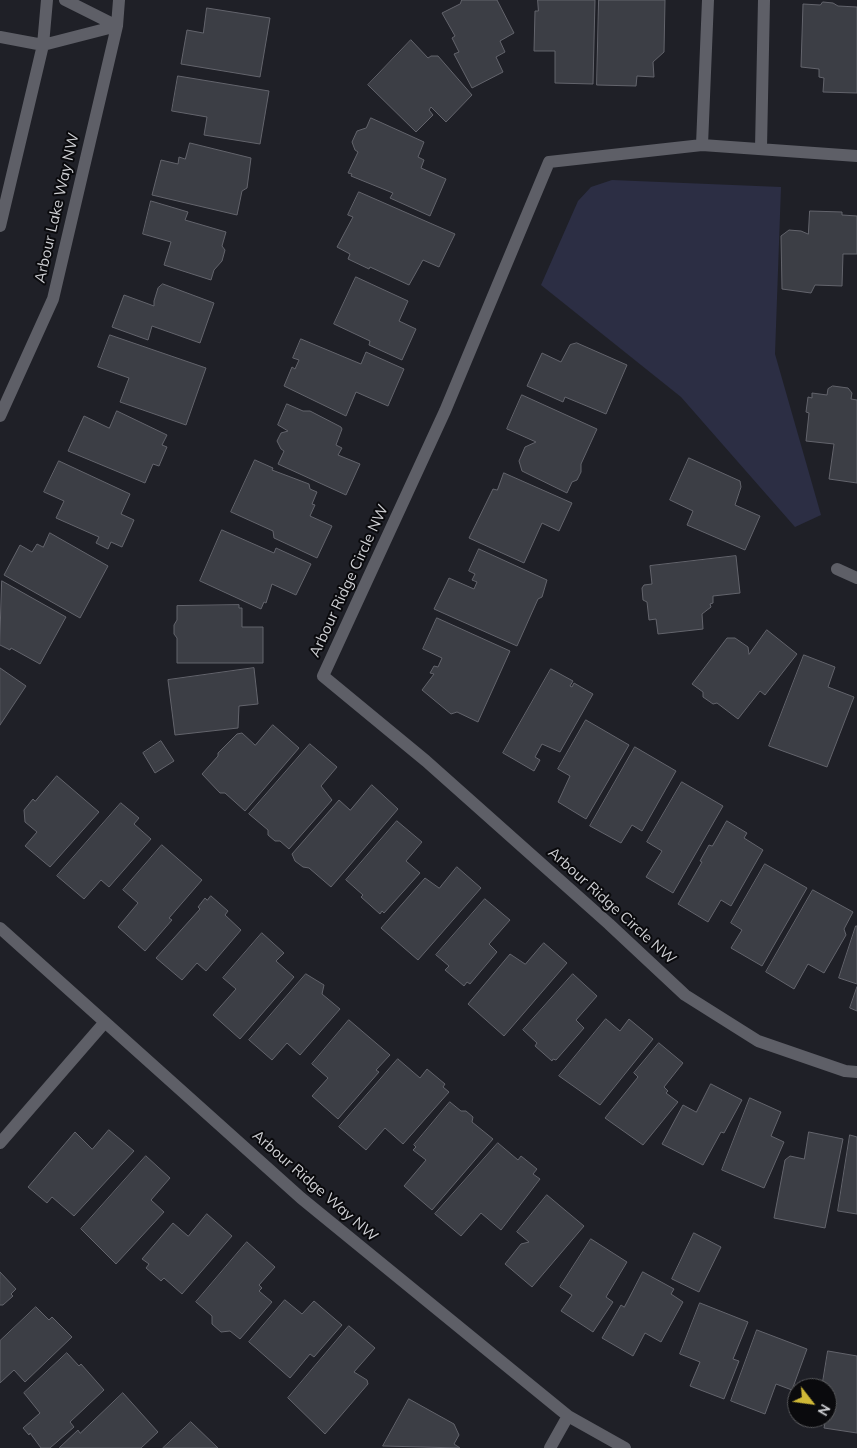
<!DOCTYPE html>
<style>
body{margin:0}
#map{position:relative;width:857px;height:1448px;overflow:hidden;background:#1f2027;font-family:Mulish,sans-serif}
canvas{display:block}
.north{position:absolute;left:787px;top:1378px;width:50px;height:50px;box-sizing:border-box;background:#0a0a0d;border:1px solid #595a5d;border-radius:50%;rotate:120deg;font-size:14px;font-weight:700;line-height:20px;text-align:center;color:#d0d1d5}
.north::after{content:'';display:block;margin:auto;width:18px;height:22px;background:#cfb837;clip-path:polygon(50% 0,100% 100%,50% 72%,0 100%)}
</style>
<div id="map">
<canvas width="857" height="1448"></canvas>
<div class="north">N</div>
</div>
<script>
const ctx = document.querySelector('canvas').getContext('2d');
ctx.lineJoin = 'round';
function fillPath(path, color) { ctx.fillStyle = color; ctx.fill(path, 'evenodd'); }
function strokePath(path, color, width, dash) { ctx.strokeStyle = color; ctx.lineWidth = width; ctx.lineCap = dash ? 'butt' : 'round'; ctx.setLineDash(dash || []); ctx.stroke(path); }
function write(font, color, halo, rows, align = 'center') {
  ctx.font = font + ' Mulish,sans-serif'; ctx.lineWidth = 4; ctx.setLineDash([]); ctx.textBaseline = 'middle'; ctx.strokeStyle = halo; ctx.fillStyle = color; for (const [text, x, y, turn = 0] of rows) {
    ctx.save(); ctx.translate(x, y); ctx.rotate((+turn || 0) * Math.PI / 180); ctx.textAlign = isNaN(turn) ? turn : align; if (halo) ctx.strokeText(text, 0, 0); ctx.fillText(text, 0, 0); ctx.restore();
  }
}
fillPath(new Path2D(`
 M612,180L781,187L775,354L821,515L795,527L681,397L541,285L578,201L591,187Z`), '#2c2e44');
const building = new Path2D(`
 M462,0H497L514,33L500,41L505,52L496,57L503,72L472,88L454,54L459,52L452,38L455,36L442,13L460,4Z
 M538,0H595L593,84L555,83V51H534L535,11H538Z
 M599,0H665L664,52L653,62L654,77L637,76L636,86L597,85Z
 M823,2L833,3L838,6L857,7V93L823,92L824,78L819,77V69L801,67L803,4L820,5Z
 M207,8L270,18L260,77L181,64L187,30L203,33Z
 M411,40L428,58L431,56H438L472,95L446,122L431,107L429,110L433,115L416,132L368,85Z
 M178,76L269,91L260,144L204,135L207,117L172,111Z
 M371,118L424,142L418,157L424,160L421,168L446,179L430,216L390,198L393,193L351,176L352,174L348,173L358,152L355,150L352,142L357,131L366,128Z
 M190,143L251,158L247,188L242,191L237,215L152,195L161,160L178,164L179,157L185,159Z
 M359,192L455,234L439,267L423,260L409,285L370,267L369,269L348,259L350,254L337,247L353,217L348,215Z
 M151,201L188,212L185,220L226,232L222,246L225,250L222,261L214,270L211,280L164,265L171,242L143,234Z
 M810,211L842,212V215L857,216V254H843L842,286L815,285L811,293L782,289L781,236L789,230L801,231L808,234Z
 M356,277L408,301L399,321L416,329L402,360L369,345L370,341L334,324Z
 M163,284L214,303L200,343L152,326L148,340L112,327L124,295L154,306V301L158,288Z
 M110,335L206,368L186,425L120,402L129,378L98,367Z
 M301,339L361,364L366,352L404,369L388,406L356,392L346,416L284,386L292,367L295,369L299,360L293,358Z
 M577,343L627,365L606,414L565,397L563,402L527,386L542,353L561,362L570,345Z
 M833,386L848,388L852,393L851,399L857,400V483L829,479L834,444L806,441L809,413L806,412L808,397L812,398V393L827,395L828,389Z
 M522,395L597,429L581,464V472L577,480L572,482L567,493L522,471L519,461L525,447L536,442L507,429Z
 M287,404L303,411H310L341,427L342,429L336,445L342,448L338,455L360,464L346,495L278,464L284,451L281,449L277,441L281,433L288,431L278,425Z
 M117,411L167,435L162,445L167,447L159,466L153,464L145,483L68,451L84,416L109,428Z
 M689,458L740,481L741,487L735,505L760,516L745,550L687,525L693,511L670,500Z
 M255,460L273,468L272,470L309,484L310,489L317,492L312,504L315,505L310,516L332,526L317,558L274,538L273,531L231,512Z
 M59,461L130,494L121,514L134,520L122,547L111,542L108,549L96,543L99,537L56,518L64,501L44,492Z
 M504,473L572,503L559,531L542,523L524,563L469,538L493,489L497,490Z
 M222,530L274,553L276,548L311,564L296,595L272,584L266,603L264,602L261,609L200,581Z
 M50,533L108,566L80,618L4,575L20,545L32,552L37,544L43,547Z
 M479,549L547,580L542,597L538,599L517,646L434,609L449,578L474,589L477,582L472,580L475,574L469,571Z
 M736,556L740,593L713,596V603L710,604L711,607L702,614L703,629L658,634L656,619L649,620L647,602L643,600L642,588L644,585L652,584L650,566Z
 M2,581L66,617L40,664L11,648L10,650L0,645Z
 M239,605V608H242V627H263V663H177V638L174,634V625L177,620V606Z
 M437,618L510,651L478,722L457,712L451,714L422,690L434,674L430,673L434,666L438,667L442,658L423,649Z
 M767,630L797,654L765,695L760,691L738,719L717,703L713,704L703,697V692L692,684L727,638H735L748,647L749,654Z
 M804,655L835,667L828,687L854,697L827,767L769,746Z
 M0,668L26,686L0,725Z
 M254,668L258,704L239,706L238,728L175,735L168,680Z
 M551,669L573,681L570,686L572,687L574,683L593,694L560,752L542,744L535,757L540,760L534,771L503,753Z
 M586,720L629,745L586,819L558,802L570,776L558,769Z
 M273,725L299,748L245,811L225,793H220L202,774L218,756V753L237,734L242,733L255,745Z
 M161,741L174,761L155,773L143,753Z
 M310,744L337,767L321,786L332,800L289,849L280,841H275L268,835V830L249,814Z
 M635,747L676,771L642,831L632,825L621,843L590,826Z
 M57,776L99,812L50,867L25,846L37,832L25,822L24,810L33,799L35,801Z
 M682,782L723,806L673,893L646,877L662,851L647,842Z
 M372,785L398,809L331,887L309,868L303,867L295,861L292,854L339,800L350,810Z
 M121,803L139,818L134,824L151,839L109,887L101,880L84,899L57,876Z
 M397,821L422,842L406,861L420,873L384,913L382,911L380,914L361,897L363,895L346,880Z
 M727,821L747,833L744,838L763,850L731,906L721,900L708,922L678,904L702,862L700,861L709,845L712,846Z
 M162,845L202,880L169,918L172,920L145,951L118,927L138,903L123,890Z
 M765,864L807,888L762,966L731,948L742,930L731,923Z
 M457,867L481,888L418,960L381,928L425,878L439,888Z
 M813,890L853,912L844,929L846,935L824,973L808,964L794,989L766,972Z
 M211,896L228,911L225,915L241,930L206,971L197,963L182,980L156,958L200,909L198,907L205,898L207,900Z
 M485,899L510,920L489,944L497,952L470,984L467,982L464,986L445,970L449,966L436,955Z
 M856,926H857V984L839,978Z
 M262,933L284,953L276,961L294,977L240,1039L213,1015L236,989L223,978Z
 M544,943L567,963L504,1036L468,1004L510,954L525,964Z
 M306,974L324,985L322,994L340,1009L300,1055L287,1043L272,1060L249,1040Z
 M573,974L597,996L576,1020L584,1028L556,1060L553,1059L552,1061L535,1046L537,1043L523,1030Z
 M857,987V1011L850,1008Z
 M606,1019L620,1031L629,1019L653,1039L600,1105L559,1076Z
 M349,1020L390,1055L376,1070L379,1072L338,1119L312,1096L328,1078L312,1064Z
 M659,1043L683,1063L664,1087L668,1091L666,1093L678,1102L643,1145L605,1118L638,1077L634,1073Z
 M398,1059L420,1078L427,1069L445,1084L443,1087L449,1092L403,1144L385,1128L366,1150L339,1127Z
 M711,1084L742,1100L724,1133L721,1132L703,1165L662,1144L683,1105L696,1112Z
 M750,1098L781,1112L771,1136L784,1142L764,1188L722,1170Z
 M450,1102L461,1111H466L473,1117L472,1122L493,1139L432,1210L404,1186L426,1160L413,1150L416,1147L414,1145Z
 M109,1130L134,1151L74,1216L52,1197L47,1203L28,1187L75,1132L92,1149Z
 M809,1132L843,1139L825,1228L774,1218L785,1160L790,1156L804,1159Z
 M850,1135L857,1137V1214L838,1211Z
 M498,1143L518,1160L521,1156L537,1169L533,1174L540,1179L501,1230L481,1213L461,1236L435,1214Z
 M146,1156L170,1178L151,1200L164,1212L116,1264L81,1229Z
 M547,1195L584,1226L532,1287L505,1264L521,1244L529,1242L517,1232Z
 M207,1214L232,1236L182,1294L164,1278L161,1281L146,1268L149,1264L142,1259L173,1223L188,1236Z
 M694,1233L721,1247L699,1292L672,1279Z
 M591,1239L627,1262L606,1297L613,1302L593,1332L561,1311L572,1295L560,1287Z
 M247,1242L275,1267L259,1285L262,1288L259,1291L272,1302L240,1339L230,1331L221,1332L212,1324V1316L196,1302Z
 M0,1272L16,1289L11,1294L13,1296L3,1305H0Z
 M643,1272L674,1289L671,1294L683,1302L661,1342L645,1333L633,1356L602,1338L621,1305L624,1307Z
 M285,1300L302,1314L314,1301L342,1325L314,1357L310,1354L290,1378L249,1342Z
 M700,1303L748,1322L733,1359L739,1361L724,1399L690,1386L700,1362L680,1354Z
 M36,1307L49,1320L52,1317L72,1337L25,1382L14,1370L0,1383V1341Z
 M349,1326L375,1348L354,1372L367,1380L368,1384L325,1434L288,1398Z
 M757,1330L807,1349L792,1390L776,1384L765,1414L731,1401Z
 M828,1351L857,1356V1433L824,1428L830,1396H827V1388H822Z
 M67,1353L79,1366L81,1364L104,1390L70,1422L74,1427L50,1448H41L30,1433L29,1435L23,1428L40,1413L24,1393Z
 M123,1393L158,1432L141,1448H59L78,1430L80,1433Z
 M409,1399L454,1424L459,1435L454,1444L460,1448L383,1446Z
 M191,1422L218,1448H163Z`);
fillPath(building, '#3c3e45');
strokePath(building, '#63646c', 1);
strokePath(new Path2D(`
 M65,0L117,26
 M0,37L43,45L117,26
 M702,145L708,0
 M761,148L764,0
 M857,156L702,145L549,162L445,411L323,676L426,761L609,924L685,995L758,1041L845,1071L857,1072
 M0,226L43,45L47,0
 M0,416L53,299L117,26L119,0
 M837,569L857,578
 M0,928L301,1198L568,1416L625,1448
 M0,1143L105,1022
 M550,1448L568,1416`), '#5e5f67', 12);
write('15px', '#d0d1d5', '#0a0a0d', [
 ["Arbour Lake Way NW",57,208,-77],
 ["Arbour Ridge Circle NW",349,581,-65],
 ["Arbour Ridge Circle NW",612,906,42],
 ["Arbour Ridge Way NW",315,1186,41]
]);
</script>
